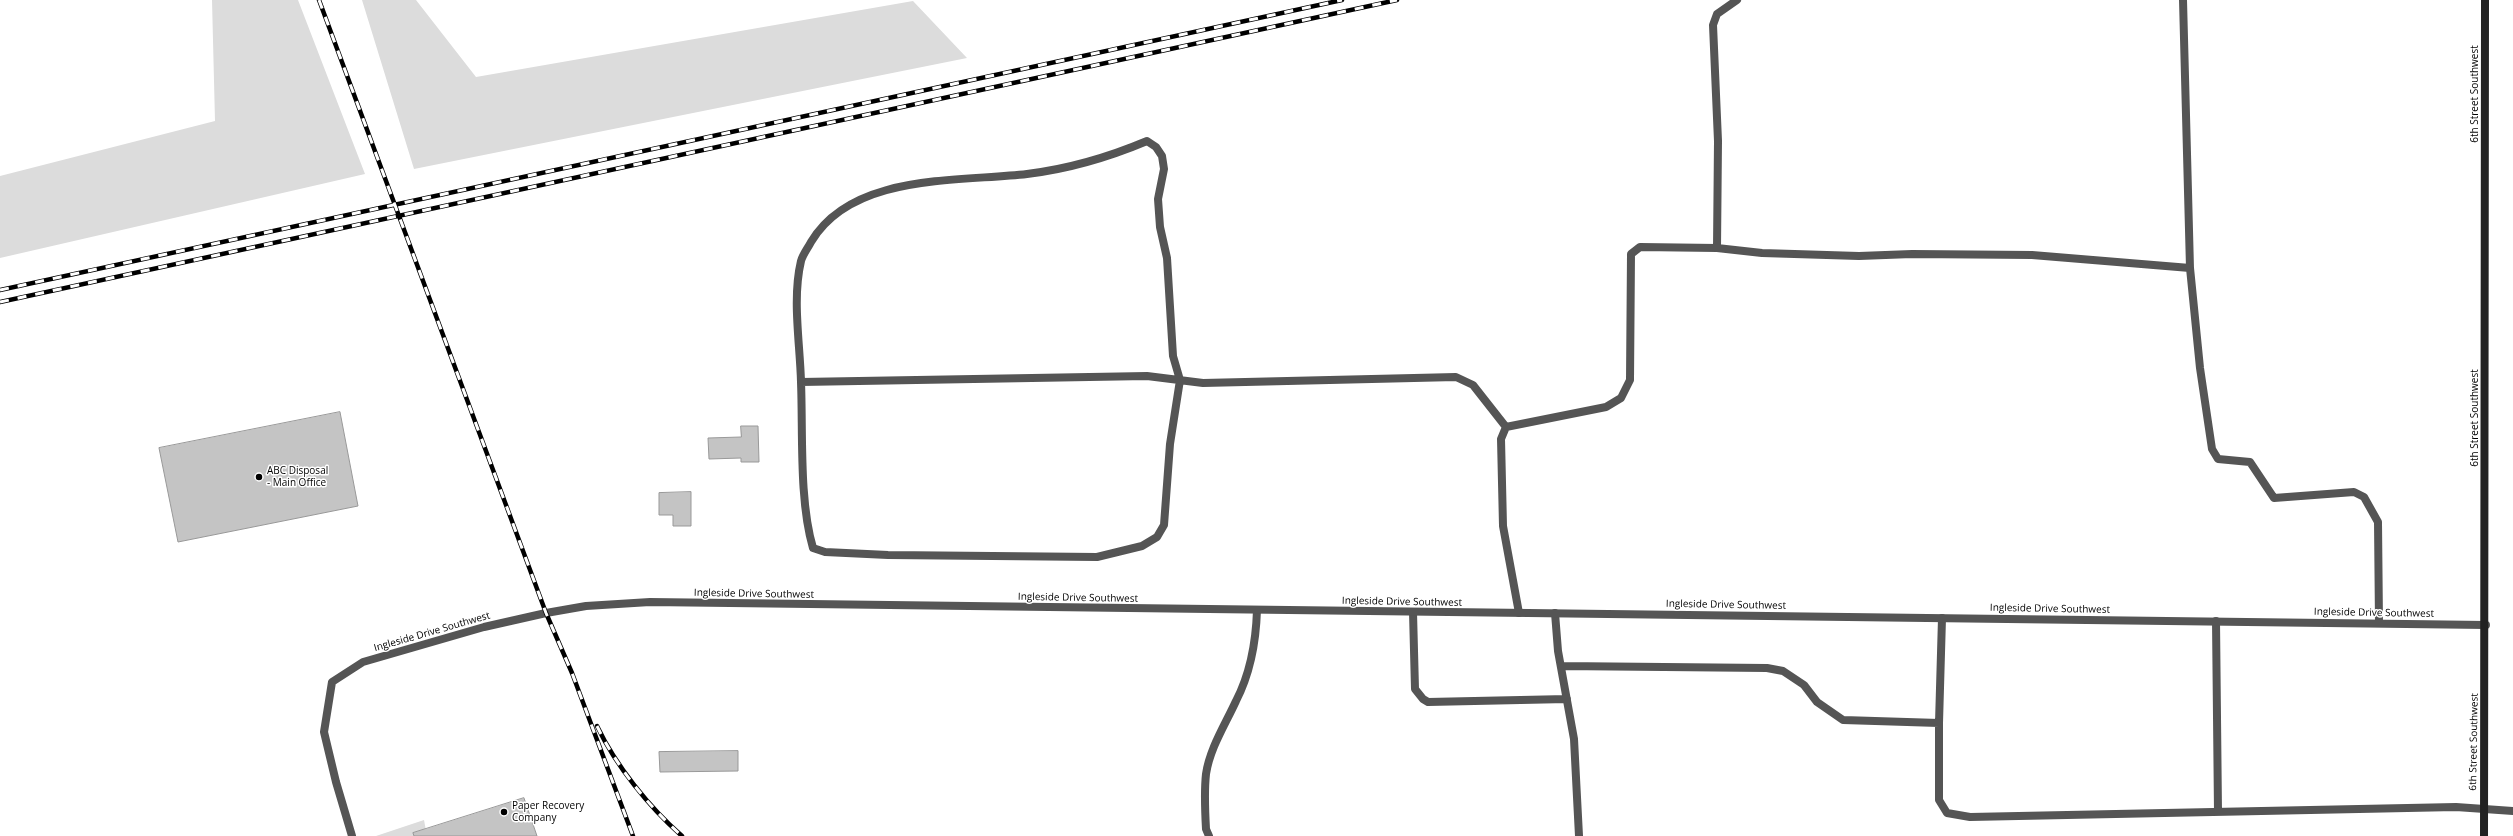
<!DOCTYPE html>
<style>
body{margin:0}
canvas{display:block;background:#fff}
</style>
<canvas width="2513" height="836"></canvas>
<script>
const ctx = document.querySelector('canvas').getContext('2d');
ctx.lineJoin = 'round';
function fillPath(path, color) { ctx.fillStyle = color; ctx.fill(path, 'evenodd'); }
function strokePath(path, color, width, dash) { ctx.strokeStyle = color; ctx.lineWidth = width; ctx.lineCap = dash ? 'butt' : 'round'; ctx.setLineDash(dash || []); ctx.stroke(path); }
function write(font, color, halo, rows, align = 'center') {
  ctx.font = font + ' "Open Sans",sans-serif'; ctx.lineWidth = 3; ctx.setLineDash([]); ctx.textBaseline = 'middle'; ctx.strokeStyle = halo; ctx.fillStyle = color; for (const [text, x, y, turn = 0] of rows) {
    ctx.save(); ctx.translate(x, y); ctx.rotate((+turn || 0) * Math.PI / 180); ctx.textAlign = isNaN(turn) ? turn : align; if (halo) ctx.strokeText(text, 0, 0); ctx.fillText(text, 0, 0); ctx.restore();
  }
}
fillPath(new Path2D(`
 M212,0H298L365,174L0,258V176L215,121Z
 M362,0H416L476,77L913,1L967,58L414,169Z
 M424,820L427,836H376Z`), '#dcdcdc');
const building = new Path2D(`
 M340,412L358,506L178,542L159,448Z
 M741,426H758L759,462H741V458L709,459L708,438L741,437Z
 M691,492V526H673V515H659V493Z
 M738,751V771L660,772L659,752Z
 M524,798L537,836H414L413,833Z`);
fillPath(building, '#c4c4c4');
strokePath(building, '#999', 1);
strokePath(new Path2D(`
 M2183,0L2190,268L2200,368L2212,449L2218,459L2250,462L2274,498L2354,492L2364,497L2378,522L2379,623
 M1717,248L1718,141L1713,25L1717,14L1737,0
 M801,382C803,432 799,501 813,548L825,552L888,555L1097,557L1142,546L1157,537L1164,525L1170,444L1180,380L1173,356L1167,258L1160,227L1158,199L1164,169L1162,156L1156,147L1147,141C1109,157 1068,169 1027,174C958,182 852,173 811,242C808,248 803,254 801,261C792,299 800,343 801,382L1147,376L1203,383L1456,377L1473,385L1506,427
 M1506,427L1606,407L1621,398L1630,380L1631,254L1640,247L1717,248L1762,253L1859,256L1912,254L2032,255L2190,268
 M1506,427L1501,439L1503,526L1519,613
 M1413,612L1415,689L1423,699L1428,702L1567,699
 M1555,613L1558,651L1574,739L1579,836
 M2216,621L2218,812
 M1561,666L1767,668L1783,671L1804,685L1817,702L1843,720L1939,723L1942,618
 M1939,723V800L1947,813L1970,817L2456,807L2513,811
 M352,836L336,782L324,732L332,682L363,662L484,627L546,613
 M1209,836L1206,829C1205,811 1204,792 1206,774C1210,748 1225,725 1236,701C1251,672 1256,642 1257,610`), '#555', 8);
strokePath(new Path2D(`
 M546,613L586,606L650,602L2486,625`), '#555', 8);
strokePath(new Path2D(`
 M2484,836L2485,0`), '#222', 8);
const rail = new Path2D(`
 M319,0L546,613L572,673L633,836
 M0,290L1342,0
 M0,302L1397,0
 M597,726C616,766 649,807 682,836`);
strokePath(rail, '#000', 4.5);
strokePath(rail, '#fff', 3, [9]);
for (const [x, y, r, color] of [
 [259,477,4,"#000"],
 [504,812,4,"#000"]
]) { const dot = new Path2D(); dot.arc(x, y, r, 0, 2 * Math.PI); ctx.fillStyle = color; ctx.fill(dot); strokePath(dot, '#fff', 1.5); }
write('10px', '#000', '#fff', [
 ["6th Street Southwest",2475,94,-90],
 ["6th Street Southwest",2475,418,-90],
 ["Ingleside Drive Southwest",754,594,1],
 ["Ingleside Drive Southwest",1078,598,1],
 ["Ingleside Drive Southwest",1402,602,1],
 ["Ingleside Drive Southwest",1726,605,1],
 ["Ingleside Drive Southwest",2050,609,1],
 ["Ingleside Drive Southwest",2374,613,1],
 ["Ingleside Drive Southwest",432,632,-16],
 ["6th Street Southwest",2474,742,-89]
]);
write('10px', '#000', '#fff', [
 ["ABC Disposal",267,471],
 ["- Main Office",267,483],
 ["Paper Recovery",512,806],
 ["Company",512,818]
], 'left');
</script>
